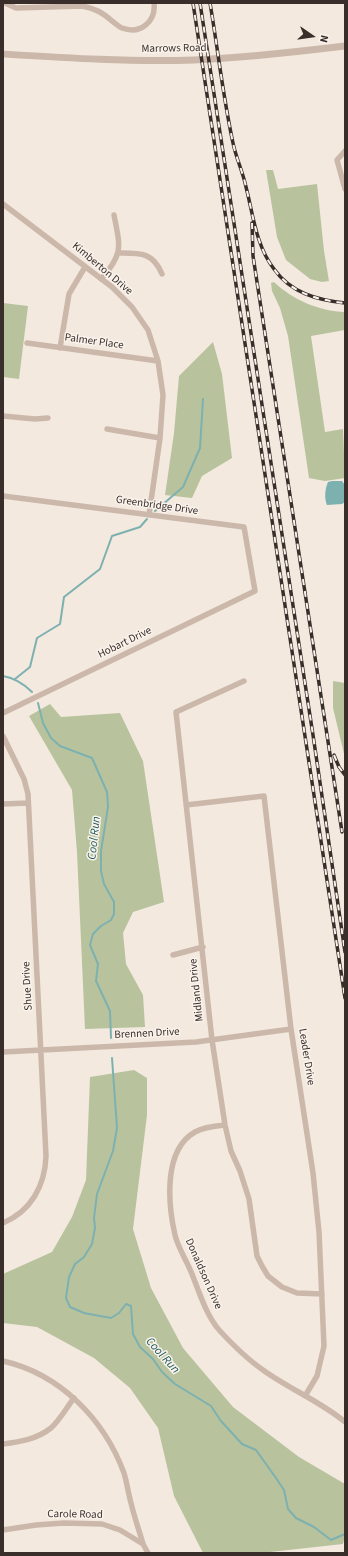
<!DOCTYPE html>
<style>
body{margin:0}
#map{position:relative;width:348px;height:1556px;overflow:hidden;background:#f3e9df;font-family:"Source Sans 3",sans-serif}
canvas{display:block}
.frame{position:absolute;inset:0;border:4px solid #392e2a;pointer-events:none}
.north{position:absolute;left:292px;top:16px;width:40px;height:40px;-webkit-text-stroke:3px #faf3ec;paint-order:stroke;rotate:103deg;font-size:11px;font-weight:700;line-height:16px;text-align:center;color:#392e2a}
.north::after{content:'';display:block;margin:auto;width:14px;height:18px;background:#392e2a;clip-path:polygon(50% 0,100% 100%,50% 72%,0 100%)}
</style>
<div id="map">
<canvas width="348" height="1556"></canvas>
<div class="frame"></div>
<div class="north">N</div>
</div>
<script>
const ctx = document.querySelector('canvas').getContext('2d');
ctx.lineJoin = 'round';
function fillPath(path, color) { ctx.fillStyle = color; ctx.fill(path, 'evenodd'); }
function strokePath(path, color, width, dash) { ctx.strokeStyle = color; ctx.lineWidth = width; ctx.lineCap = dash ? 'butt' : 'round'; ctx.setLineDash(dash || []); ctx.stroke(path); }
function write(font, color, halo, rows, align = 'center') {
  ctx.font = font + ' "Source Sans 3",sans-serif'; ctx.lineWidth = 3; ctx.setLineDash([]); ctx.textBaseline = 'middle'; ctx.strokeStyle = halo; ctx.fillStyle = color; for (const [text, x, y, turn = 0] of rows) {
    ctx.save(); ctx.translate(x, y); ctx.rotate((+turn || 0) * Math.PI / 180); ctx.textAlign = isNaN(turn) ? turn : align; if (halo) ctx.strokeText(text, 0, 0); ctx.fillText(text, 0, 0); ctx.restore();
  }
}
fillPath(new Path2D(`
 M266,170H273L278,189L317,184L324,251L329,281L322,282L310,279L286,260L277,237Z
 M274,282C293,300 319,311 345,312V330L311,336L325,432L343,429L345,478L325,481L309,478L288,336L280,308L272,291L271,283Z
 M3,303L28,306L19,379L3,377Z
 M213,342L222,374L232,458L202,476L192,498L165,495L174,433L179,376Z
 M333,681L345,683V758L333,708Z
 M50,704L61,717L120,713L143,761L164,902L133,912L123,933L126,964L143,995L145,1027L85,1029L77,852L72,790L29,716Z
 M134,1070L147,1078V1115L133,1229L151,1288L183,1348L233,1407L299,1457L345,1484V1536L343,1544L261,1553H203L174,1496L158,1428L130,1388L94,1358L37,1327L3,1323V1274L52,1252L72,1217L86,1180L90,1077Z`), '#b8c39e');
fillPath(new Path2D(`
 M332,481H342L345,485V502L342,504L327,505C324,498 325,489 328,482Z`), '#7db1b0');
strokePath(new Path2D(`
 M155,511L183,487L200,448L203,399
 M3,676C15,678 23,683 32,692
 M15,679L30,667L37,638L60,624L64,597L100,569L112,536L140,527L147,519
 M38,703L43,723L51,738L60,746L92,758L107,792L108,807L101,851V871L104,884L114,902V914L111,920L101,926L93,934L90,945L98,964L96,981L110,1011L111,1038
 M112,1058L117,1128L113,1151L97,1194L94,1218L95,1228L92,1244L84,1257L75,1264L69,1277L66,1298L70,1307L84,1313L111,1318L119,1313L126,1304L131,1306L133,1334L140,1347L153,1359L162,1372L175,1384L211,1406L221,1421L242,1444L256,1450L276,1478L284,1490L288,1509L296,1518L314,1527L331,1540L345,1534`), '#7db1b0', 2);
strokePath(new Path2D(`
 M5,3L16,8L82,6C95,8 103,13 112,21C115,23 119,27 122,28C141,35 156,21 154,3
 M345,189L337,160L345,151
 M3,204L112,287L132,307L148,330L158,361L163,395L160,438L149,515
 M119,253C140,253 153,252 162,274
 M101,279C124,254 120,246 114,215
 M27,343L158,361
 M60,348L69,294L85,267
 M3,416L35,419L48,418
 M107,429L160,438
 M3,496L244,527L255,591L3,713
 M244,681L176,712L212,1040L225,1125L231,1151L240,1171L249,1199L257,1256L262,1266L268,1276L282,1287L297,1293L322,1294
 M3,736L24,779L28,794L46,1156C45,1186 31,1211 3,1223
 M3,804L28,803
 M186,805L264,796L291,1029L313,1173L319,1232L324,1346L317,1376L305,1396
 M173,955L203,947
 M3,1052L196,1042L291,1029
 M225,1125C215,1126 204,1127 195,1132C163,1150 168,1204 175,1235C178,1248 187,1261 192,1274C199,1292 207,1317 220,1331C233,1345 247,1359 263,1370C289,1389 320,1401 345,1422
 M3,1361C60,1374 104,1419 124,1473C127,1483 128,1492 131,1503C134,1516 139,1530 143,1544L148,1553
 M3,1444C20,1442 37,1439 51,1428C60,1420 67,1407 74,1398
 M3,1530L36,1525L64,1523L102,1524L120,1530L143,1544`), '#ccb8aa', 5.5);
strokePath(new Path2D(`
 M3,54C67,58 130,62 194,60C244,58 295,52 345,46`), '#ccb8aa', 7);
const rail = new Path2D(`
 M193,3L345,998
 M200,3L313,735L345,952
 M210,3C218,50 223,97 233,143C236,158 243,172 246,187C253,214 256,246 274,269C291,293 317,300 345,303
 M252,223L253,256L342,832
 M334,755L339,767L345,775`);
strokePath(rail, '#392e2a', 3.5);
strokePath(rail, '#faf3ec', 2, [6]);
write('11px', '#392e2a', '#faf3ec', [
 ["Marrows Road",174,49,-1],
 ["Kimberton Drive",102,269,40],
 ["Palmer Place",94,342,8],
 ["Greenbridge Drive",157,506,8],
 ["Hobart Drive",125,643,-26],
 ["Shue Drive",28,986,-93],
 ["Midland Drive",197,990,-96],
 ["Brennen Drive",147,1034,-3],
 ["Leader Drive",306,1057,81],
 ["Donaldson Drive",203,1274,66],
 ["Carole Road",75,1515,1]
]);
write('italic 12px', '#1e5b5c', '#faf3ec', [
 ["Cool Run",95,838,-84],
 ["Cool Run",162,1356,48]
]);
</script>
